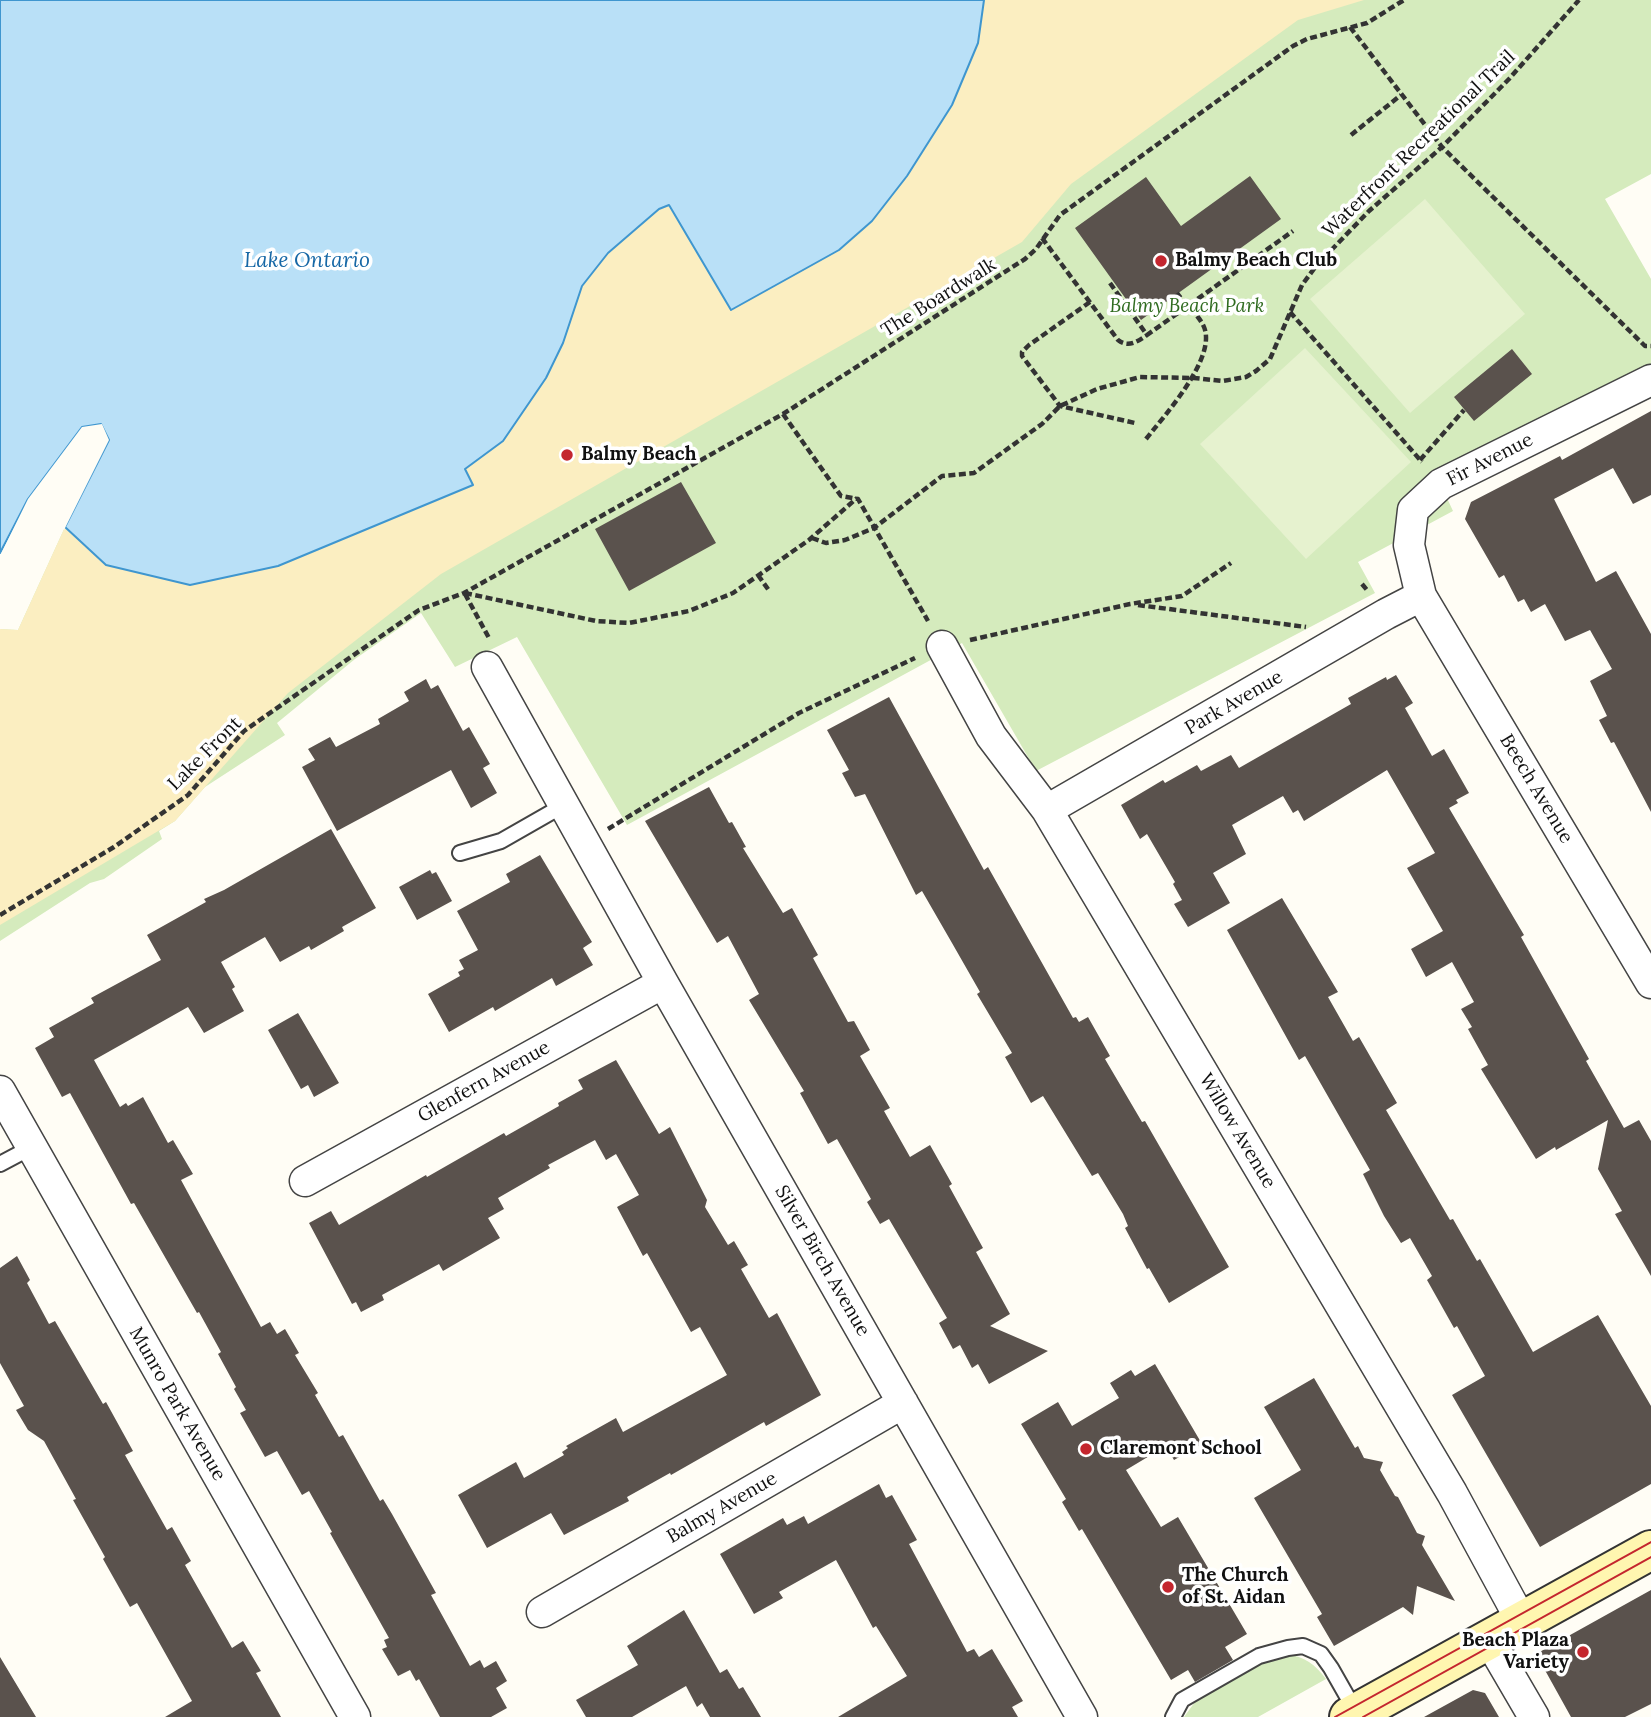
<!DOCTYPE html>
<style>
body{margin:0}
canvas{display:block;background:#fffdf5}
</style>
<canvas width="1651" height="1717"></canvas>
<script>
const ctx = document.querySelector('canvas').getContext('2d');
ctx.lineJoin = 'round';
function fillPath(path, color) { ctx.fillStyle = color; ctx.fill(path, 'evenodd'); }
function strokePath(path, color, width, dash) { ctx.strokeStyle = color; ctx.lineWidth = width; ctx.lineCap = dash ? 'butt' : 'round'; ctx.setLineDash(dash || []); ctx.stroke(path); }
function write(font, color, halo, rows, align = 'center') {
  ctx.font = font + ' Lora,serif'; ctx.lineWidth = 7; ctx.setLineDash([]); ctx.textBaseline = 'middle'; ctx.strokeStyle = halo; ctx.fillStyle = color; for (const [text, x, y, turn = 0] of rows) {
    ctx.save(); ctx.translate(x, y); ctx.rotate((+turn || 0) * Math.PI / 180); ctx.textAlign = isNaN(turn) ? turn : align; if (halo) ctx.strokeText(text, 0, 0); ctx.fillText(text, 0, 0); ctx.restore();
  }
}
fillPath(new Path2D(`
 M984,0H1651V174L1605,199L1651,279V371L1446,496L1453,511L1358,562L1375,593L1036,771L962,643L627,825L517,637L455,667L421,613L355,659L277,723L285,735L205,787L175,821L159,831L162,839L104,879L90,883L0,941V629L18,630L65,527L106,565L978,43Z
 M1286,1654C1305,1657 1315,1664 1326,1679L1258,1717H1184L1200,1695L1262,1659Z`), '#d5ebbd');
fillPath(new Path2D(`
 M984,0H1364L1298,20L1071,184L1022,242L441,574L288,693L175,821L0,925V629L18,630L65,527L106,565L472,485L465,469L503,441L546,378L563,343L582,286L608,253L659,209L668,205L731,310L839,250L872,221L907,176L978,43Z`), '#fbeec1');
fillPath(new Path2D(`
 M1425,199L1525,314L1410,413L1310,299Z
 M1305,348L1411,462L1306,559L1200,444Z`), '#e6f2cf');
const water = new Path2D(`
 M0,0H984L978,43L952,105L907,176L872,221L839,250L731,310L669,205L659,209L608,253L582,286L563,343L546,378L503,441L465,469L473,485L278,566L190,585L106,565L65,527L109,440L101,424L82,427L28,499L0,553Z`);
fillPath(water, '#b9e0f7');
strokePath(water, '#3f96cf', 2);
fillPath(new Path2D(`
 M102,424L109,440L64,530L62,525L105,440L100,427L84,430L31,501L3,554L0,556L28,499L82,427Z`), '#fffdf5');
fillPath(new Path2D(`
 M1250,176L1281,219L1141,320L1075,228L1146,177L1181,226Z
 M1512,349L1532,374L1474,421L1454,397Z
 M1651,411V495L1633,504L1613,468L1554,499L1596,582L1616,571L1651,634V812L1614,742L1611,743L1599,720L1607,716L1590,681L1612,669L1590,630L1565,641L1545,604L1531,612L1524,599L1518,602L1504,575L1499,578L1465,519L1471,502L1560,456L1562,460Z
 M681,482L716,543L629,591L595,529Z
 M1396,675L1413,703L1405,708L1432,756L1444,749L1469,793L1456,800L1458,803L1449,808L1524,935L1521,937L1589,1059L1586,1061L1624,1128L1639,1120L1651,1141V1276L1615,1214L1622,1211L1598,1169L1608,1120L1556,1150L1555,1147L1536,1159L1481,1069L1488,1065L1468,1029L1472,1027L1461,1009L1474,1002L1452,962L1426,977L1411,949L1443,931L1407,868L1435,853L1387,770L1304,821L1298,810L1293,813L1283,796L1232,825L1246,854L1213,873L1230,903L1188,927L1174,904L1182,900L1173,884L1175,882L1147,834L1140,839L1121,805L1163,780L1165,783L1197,765L1201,771L1231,755L1239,768L1351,704L1348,698L1386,677L1387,680Z
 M426,679L431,689L438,685L463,731L469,727L490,764L483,768L497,793L471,808L451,770L337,831L302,767L315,760L308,749L330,737L336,747L380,724L378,719L409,701L404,692Z
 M889,697L984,870L988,867L1073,1018L1076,1017L1079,1022L1088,1017L1110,1056L1105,1059L1142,1122L1145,1121L1229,1267L1169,1303L1149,1268L1147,1269L1125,1228L1128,1226L1123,1214L1098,1173L1092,1176L1043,1096L1031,1103L1005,1057L1012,1053L977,994L980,992L952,943L922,891L916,895L865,794L855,797L842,773L849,770L827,730Z
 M709,787L729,823L732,822L746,847L743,848L783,913L792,908L818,955L813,958L848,1022L854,1021L870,1050L860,1056L890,1108L884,1111L910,1157L930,1145L952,1184L949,1186L983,1248L976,1252L1010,1314L990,1326L1048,1351L989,1384L978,1364L972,1368L960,1345L953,1349L939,1323L947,1318L889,1219L880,1224L867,1202L871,1199L837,1139L828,1144L800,1093L804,1091L749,1000L759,994L728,936L717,943L645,821Z
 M331,829L376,908L342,927L344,931L311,950L309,946L280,962L265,937L221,962L235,987L232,989L244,1011L204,1033L188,1007L94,1060L120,1107L126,1103L128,1106L143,1097L168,1143L173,1140L193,1174L181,1180L261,1327L270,1322L277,1334L285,1329L299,1353L295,1355L318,1393L315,1395L339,1437L343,1435L380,1501L383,1499L392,1514L436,1593L431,1595L470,1666L480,1660L484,1668L496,1661L507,1681L496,1688L507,1708L491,1717H440L419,1679L416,1681L410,1670L398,1676L382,1649L387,1647L384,1640L389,1638L330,1533L332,1532L309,1491L302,1495L277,1451L265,1457L240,1413L246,1410L234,1389L236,1387L218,1354L221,1352L199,1312L197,1313L134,1203L131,1204L70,1093L62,1097L35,1048L54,1037L49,1028L94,1003L91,998L161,960L147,935L206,902L204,899L224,890Z
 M540,855L592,942L583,948L593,965L556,986L552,978L495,1011L493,1007L449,1032L428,994L460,976L458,972L464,969L459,960L478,950L457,911L510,882L506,874Z
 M430,870L432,874L436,872L452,901L417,920L399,887Z
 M1282,898L1338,992L1328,997L1353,1041L1359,1037L1397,1103L1386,1110L1450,1220L1453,1219L1477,1261L1480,1259L1533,1352L1598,1315L1651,1406V1484L1540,1547L1452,1395L1485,1376L1457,1326L1454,1328L1427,1280L1432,1276L1410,1238L1401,1243L1384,1216L1363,1174L1370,1170L1305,1056L1299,1060L1227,930Z
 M298,1013L339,1083L314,1097L308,1085L301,1089L268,1030Z
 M616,1060L659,1134L670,1127L707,1200L705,1207L728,1245L734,1241L748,1265L741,1269L769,1318L777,1313L821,1395L766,1426L764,1422L671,1475L670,1473L627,1497L629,1501L564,1535L551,1513L487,1548L458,1495L516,1462L524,1478L564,1455L562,1452L568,1448L566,1446L616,1418L623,1432L727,1375L700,1327L691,1332L647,1253L643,1256L617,1207L639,1195L616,1154L606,1160L595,1140L548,1165L550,1168L498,1198L504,1209L488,1218L500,1238L443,1271L439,1264L382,1295L384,1300L361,1312L356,1302L352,1304L309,1223L331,1211L339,1225L426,1175L427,1177L504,1133L506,1136L559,1106L558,1103L583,1089L578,1080Z
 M17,1256L30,1280L27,1283L49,1324L55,1321L103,1404L106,1402L133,1451L125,1455L167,1530L172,1527L191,1561L185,1565L232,1648L243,1641L261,1671L256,1673L281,1717H165L192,1701L137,1603L130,1607L103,1559L105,1557L73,1500L76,1499L44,1441L28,1430L16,1410L24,1406L0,1363V1268Z
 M1155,1364L1202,1444L1174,1460L1166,1446L1126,1470L1161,1527L1178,1517L1247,1634L1225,1647L1233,1660L1195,1682L1188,1670L1171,1680L1082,1529L1079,1531L1062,1502L1066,1499L1021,1424L1058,1402L1072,1426L1119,1398L1110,1383L1131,1370L1135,1376Z
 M1314,1378L1355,1448L1358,1446L1364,1458L1383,1462L1380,1470L1395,1496L1398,1497L1417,1533L1425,1536L1422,1545L1455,1601L1417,1586L1413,1615L1403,1607L1334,1646L1317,1617L1322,1614L1254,1498L1301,1470L1264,1407Z
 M879,1484L886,1498L892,1495L917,1540L909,1544L967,1652L974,1649L979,1657L992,1649L1023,1701L1012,1707L1018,1717H838L907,1676L876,1626L873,1628L836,1560L779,1592L783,1598L754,1614L720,1554L783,1518L787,1525L804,1516L808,1524Z
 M1651,1590V1704L1625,1717H1571L1536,1654Z
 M684,1610L720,1673L727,1669L739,1689L743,1687L761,1717H710L702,1703L697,1707L686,1686L632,1717H586L576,1700L638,1665L627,1646Z
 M0,1657L36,1717H0Z
 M1473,1690L1485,1693L1499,1717H1424Z`), '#5a524d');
const lane = new Path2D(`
 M460,853L501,841L564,805
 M0,1164L32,1147
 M1173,1717L1182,1700L1259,1656L1288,1648L1303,1646L1321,1654L1331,1668L1356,1712`);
const street = new Path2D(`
 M1651,380L1441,484L1413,510L1409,545L1421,596L1651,983
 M942,646L991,736L1047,810L1452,1493L1522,1622
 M487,667L663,983L1082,1717
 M1047,810L1386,614L1421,596
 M0,1091L355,1717
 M305,1181L663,983
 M542,1612L903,1403
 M1489,1640L1534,1717`);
const secondary = new Path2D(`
 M1349,1717L1651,1550`);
strokePath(lane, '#444', 18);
strokePath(street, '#444', 33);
strokePath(secondary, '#333', 42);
strokePath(new Path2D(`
 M1350,27L1442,147L1645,346H1651
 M1351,135L1401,95
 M1042,238L1118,340C1128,348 1137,342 1147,335
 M1110,283L1147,335L1293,231
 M1090,302L1029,345L1022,352V356L1060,406L1135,423
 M1290,312L1422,462
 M783,414L841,496L858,499L928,621
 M1146,439C1164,416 1217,358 1204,327C1199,315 1185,304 1177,293
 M1420,460L1464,410
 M812,538L826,543L845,540L874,528L942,476L974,473L1042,424L1060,406L1097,389L1140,377L1194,378L1223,381L1246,377L1256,371L1270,359L1302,285L1316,266L1369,211L1442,147L1509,79L1579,0
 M758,575L770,592
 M1362,584L1367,590
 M465,593L596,621L629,623L689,611L733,593L809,540L857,498
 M465,594L489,638
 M1138,605L1306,627
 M970,640L1130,604L1182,596L1231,563
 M608,829L799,713L915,658
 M0,915L114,847L188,795L244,731L329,672L419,610L464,593L783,414L1025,259L1036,249L1060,215L1293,46L1307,39L1367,23L1404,0`), '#333', 4.5, [7, 3.5]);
strokePath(lane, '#fff', 14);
strokePath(street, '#fff', 30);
strokePath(secondary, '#fff6b0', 38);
strokePath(new Path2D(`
 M1335,1717L1651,1542
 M1363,1717L1651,1557`), '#c4262e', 2);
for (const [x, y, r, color] of [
 [1161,261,7,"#c4262e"],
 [567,455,7,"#c4262e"],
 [1086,1449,7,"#c4262e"],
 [1168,1587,7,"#c4262e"],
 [1583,1652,7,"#c4262e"]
]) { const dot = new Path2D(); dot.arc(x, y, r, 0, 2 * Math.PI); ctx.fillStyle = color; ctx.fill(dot); strokePath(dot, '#fff', 2.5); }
write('19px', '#111', '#fff', [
 ["Waterfront Recreational Trail",1419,144,-44],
 ["The Boardwalk",939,298,-32],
 ["Fir Avenue",1490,460,-27],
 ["Park Avenue",1234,703,-30],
 ["Lake Front",205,754,-45],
 ["Beech Avenue",1536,789,59],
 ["Glenfern Avenue",484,1082,-29],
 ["Willow Avenue",1237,1131,59],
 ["Silver Birch Avenue",822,1261,60],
 ["Munro Park Avenue",177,1404,60],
 ["Balmy Avenue",722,1508,-30]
]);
write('bold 19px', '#111', '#fff', [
 ["Balmy Beach Club",1175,261],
 ["Balmy Beach",581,455],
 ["Claremont School",1100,1449],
 ["The Church",1182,1576],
 ["of St. Aidan",1182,1598],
 ["Beach Plaza",1569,1641,"right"],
 ["Variety",1569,1663,"right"]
], 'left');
write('italic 19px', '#2f6b1f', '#fff', [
 ["Balmy Beach Park",1187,307]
]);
write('italic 21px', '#1768a6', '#fff', [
 ["Lake Ontario",307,261]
]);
</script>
